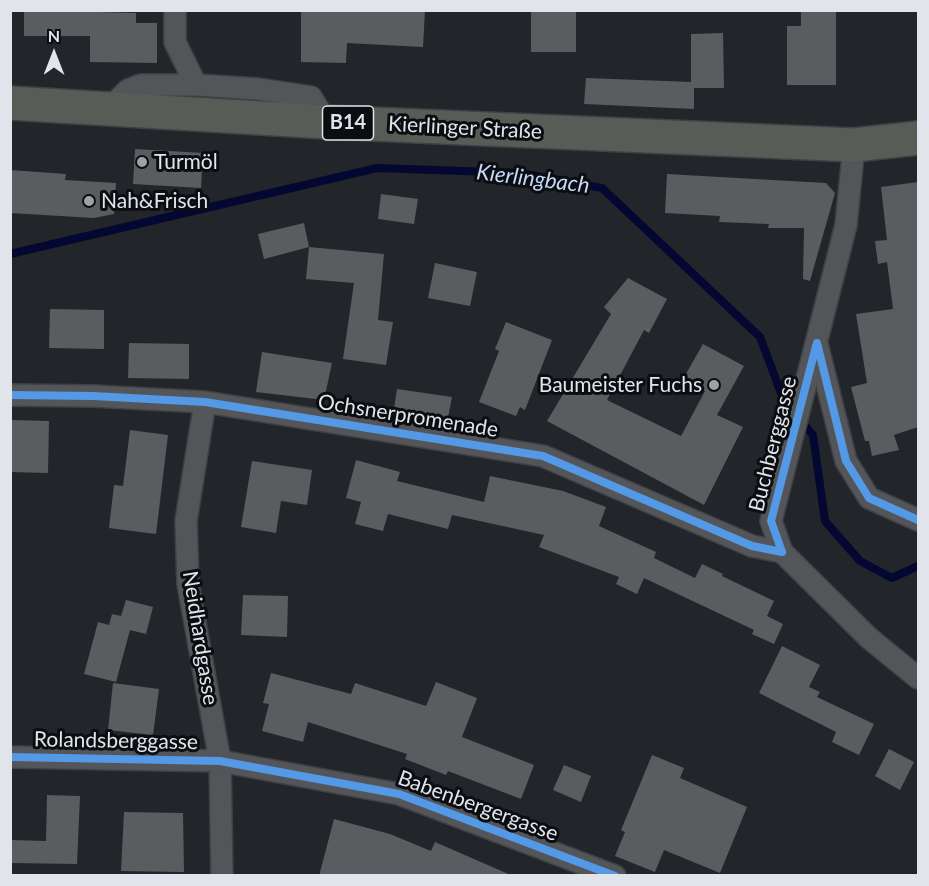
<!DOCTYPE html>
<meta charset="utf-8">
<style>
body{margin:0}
#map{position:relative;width:929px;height:886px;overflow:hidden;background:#222529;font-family:Lato,sans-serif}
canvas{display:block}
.frame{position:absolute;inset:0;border:12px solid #e1e5eb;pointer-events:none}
.north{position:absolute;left:24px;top:24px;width:60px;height:60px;-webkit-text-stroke:4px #0b0d11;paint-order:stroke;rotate:0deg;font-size:16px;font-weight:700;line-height:24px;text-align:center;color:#e1e5eb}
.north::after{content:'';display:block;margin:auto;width:21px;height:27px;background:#e1e5eb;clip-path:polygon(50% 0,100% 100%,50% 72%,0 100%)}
</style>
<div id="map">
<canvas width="929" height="886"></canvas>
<div class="frame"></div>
<div class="north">N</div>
</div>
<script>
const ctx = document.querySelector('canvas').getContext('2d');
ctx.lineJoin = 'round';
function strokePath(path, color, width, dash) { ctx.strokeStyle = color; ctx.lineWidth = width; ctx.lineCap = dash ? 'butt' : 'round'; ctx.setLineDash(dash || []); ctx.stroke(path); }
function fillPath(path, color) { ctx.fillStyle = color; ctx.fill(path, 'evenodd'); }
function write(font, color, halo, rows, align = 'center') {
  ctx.font = font + ' Lato,sans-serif'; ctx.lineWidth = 6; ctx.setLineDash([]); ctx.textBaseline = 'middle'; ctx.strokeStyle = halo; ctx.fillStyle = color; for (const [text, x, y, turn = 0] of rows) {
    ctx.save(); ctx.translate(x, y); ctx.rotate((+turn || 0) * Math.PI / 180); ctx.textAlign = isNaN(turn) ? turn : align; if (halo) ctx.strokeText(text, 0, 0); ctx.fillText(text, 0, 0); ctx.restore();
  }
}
strokePath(new Path2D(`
 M10,254L377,168L520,173L602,188L760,337L784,401L813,435L825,521L860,561L892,578L918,566`), '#030731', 8);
fillPath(new Path2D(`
 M24,10L136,13V23H157V63L90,62V36H24Z
 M301,10H425L423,47L347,43L346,63L301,62Z
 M531,10H576V52H531Z
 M801,10H836V85H787V26H801Z
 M723,33L724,88H694V109L584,104L586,78L691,82V34Z
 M135,149L203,153L201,188L133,184Z
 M10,170L66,174L65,180L116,183L114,214L94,218L10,213Z
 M667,174L826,183L835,193L810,281L803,279L804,228H768L769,224L719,222L720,216L665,213Z
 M918,182V427L894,435L899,450L872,456L869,441H865L851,387L867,383L856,314L893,309L887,262L878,264L875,241L887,240L881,187Z
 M381,194L418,199L414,224L378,219Z
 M304,223L309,247L264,259L258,234Z
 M309,247L384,254L378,320L393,322L386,365L343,359L354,283L306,279Z
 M435,263L477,272L470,306L428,298Z
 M628,278L667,299L649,333L644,330L607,400L681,436L705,391L683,379L703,344L744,366L717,415L743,427L704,505L547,421L611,314L604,307Z
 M50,309L104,310V349L49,348Z
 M506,322L552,340L525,410L520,407L516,416L479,402L499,351L495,349Z
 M129,343L189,344V379L128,378Z
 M262,352L332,363L324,400L256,392Z
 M397,389L452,397L447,423L393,415Z
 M10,420L49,421L48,473L10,472Z
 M130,430L168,435L156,534L109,528L114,485L123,486Z
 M356,460L400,472L397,481L484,502L490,476L563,491L606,507L599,526L656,552L654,558L695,578L702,564L723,574L722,576L774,601L767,616L783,624L774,644L752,634L754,630L644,578L637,594L616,584L619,577L539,547L544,535L452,515L448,529L388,514L383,531L355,524L361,502L346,498Z
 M252,461L312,470L307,505L281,501L276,533L241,527Z
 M243,595L288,596L287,637L241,635Z
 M126,600L153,607L146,634L130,630L116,682L84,674L98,622L109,625L112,614L121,616Z
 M782,646L820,665L809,687L820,692L817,697L874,724L859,755L832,742L836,732L759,693Z
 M271,673L351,694L355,683L426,706L436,682L477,698L462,737L534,765L521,799L448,771L446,775L405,759L407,754L308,722L303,742L262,731L269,704L263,703Z
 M113,683L159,689L153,735L108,730Z
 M889,749L914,762L900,790L875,776Z
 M652,755L684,768L680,778L747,807L720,873L664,850L655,872L615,856L625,832L621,830Z
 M564,765L591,776L581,802L553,790Z
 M47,795L80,796L77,864L10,863V840L46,841Z
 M124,812L183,813L184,872L121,871Z
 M334,819L390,834L431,851L435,842L513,876H319Z`), '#5a5d60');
const minor = new Path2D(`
 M175,10V42L196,85L258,89L311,97L326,122
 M109,109L128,90L141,85H196
 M854,145L846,225L771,521L782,552L869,638L918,678
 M817,344L846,461L869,498L918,520
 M10,395L93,396L205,402L543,456L752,546L782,552
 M205,402L186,521L188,584L220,761L222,876
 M10,757L220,761L399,794L615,876`);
const primary = new Path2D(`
 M10,103L326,122L854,145L918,138`);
strokePath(minor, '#3f4145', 24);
strokePath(primary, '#3f4145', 36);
strokePath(minor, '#535559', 21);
strokePath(primary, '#585c57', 33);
strokePath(new Path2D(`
 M817,343L846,461L869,498L918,520
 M10,395L93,396L205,402L543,456L752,546L782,552
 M782,552L771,521L816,346
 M10,757L220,761L399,794L615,876`), '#5399e6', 8);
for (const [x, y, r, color] of [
 [142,162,6,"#9ea2a7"],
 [89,201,6,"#9ea2a7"],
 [714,385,6,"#9ea2a7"]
]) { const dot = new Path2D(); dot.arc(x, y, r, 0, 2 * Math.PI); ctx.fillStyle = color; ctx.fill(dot); strokePath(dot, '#0b0d11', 2); }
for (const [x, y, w] of [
 [348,123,51]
]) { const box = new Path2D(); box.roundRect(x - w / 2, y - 17, w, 34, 4.5); ctx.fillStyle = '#0b0d11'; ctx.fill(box); strokePath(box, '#e1e5eb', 1.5); }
write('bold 20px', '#e1e5eb', null, [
 ["B14",348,123]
]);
write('21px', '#e1e5eb', '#0b0d11', [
 ["Kierlinger Straße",465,128,3],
 ["Ochsnerpromenade",408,416,9],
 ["Buchberggasse",773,444,-76],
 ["Neidhardgasse",200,638,81],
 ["Rolandsberggasse",116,741,1],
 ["Babenbergergasse",478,806,20]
]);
write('21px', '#e1e5eb', '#0b0d11', [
 ["Turmöl",154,162],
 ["Nah&Frisch",101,201],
 ["Baumeister Fuchs",702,385,"right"]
], 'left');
write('italic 22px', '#c5d9f9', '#0b0d11', [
 ["Kierlingbach",533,179,7]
]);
</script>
